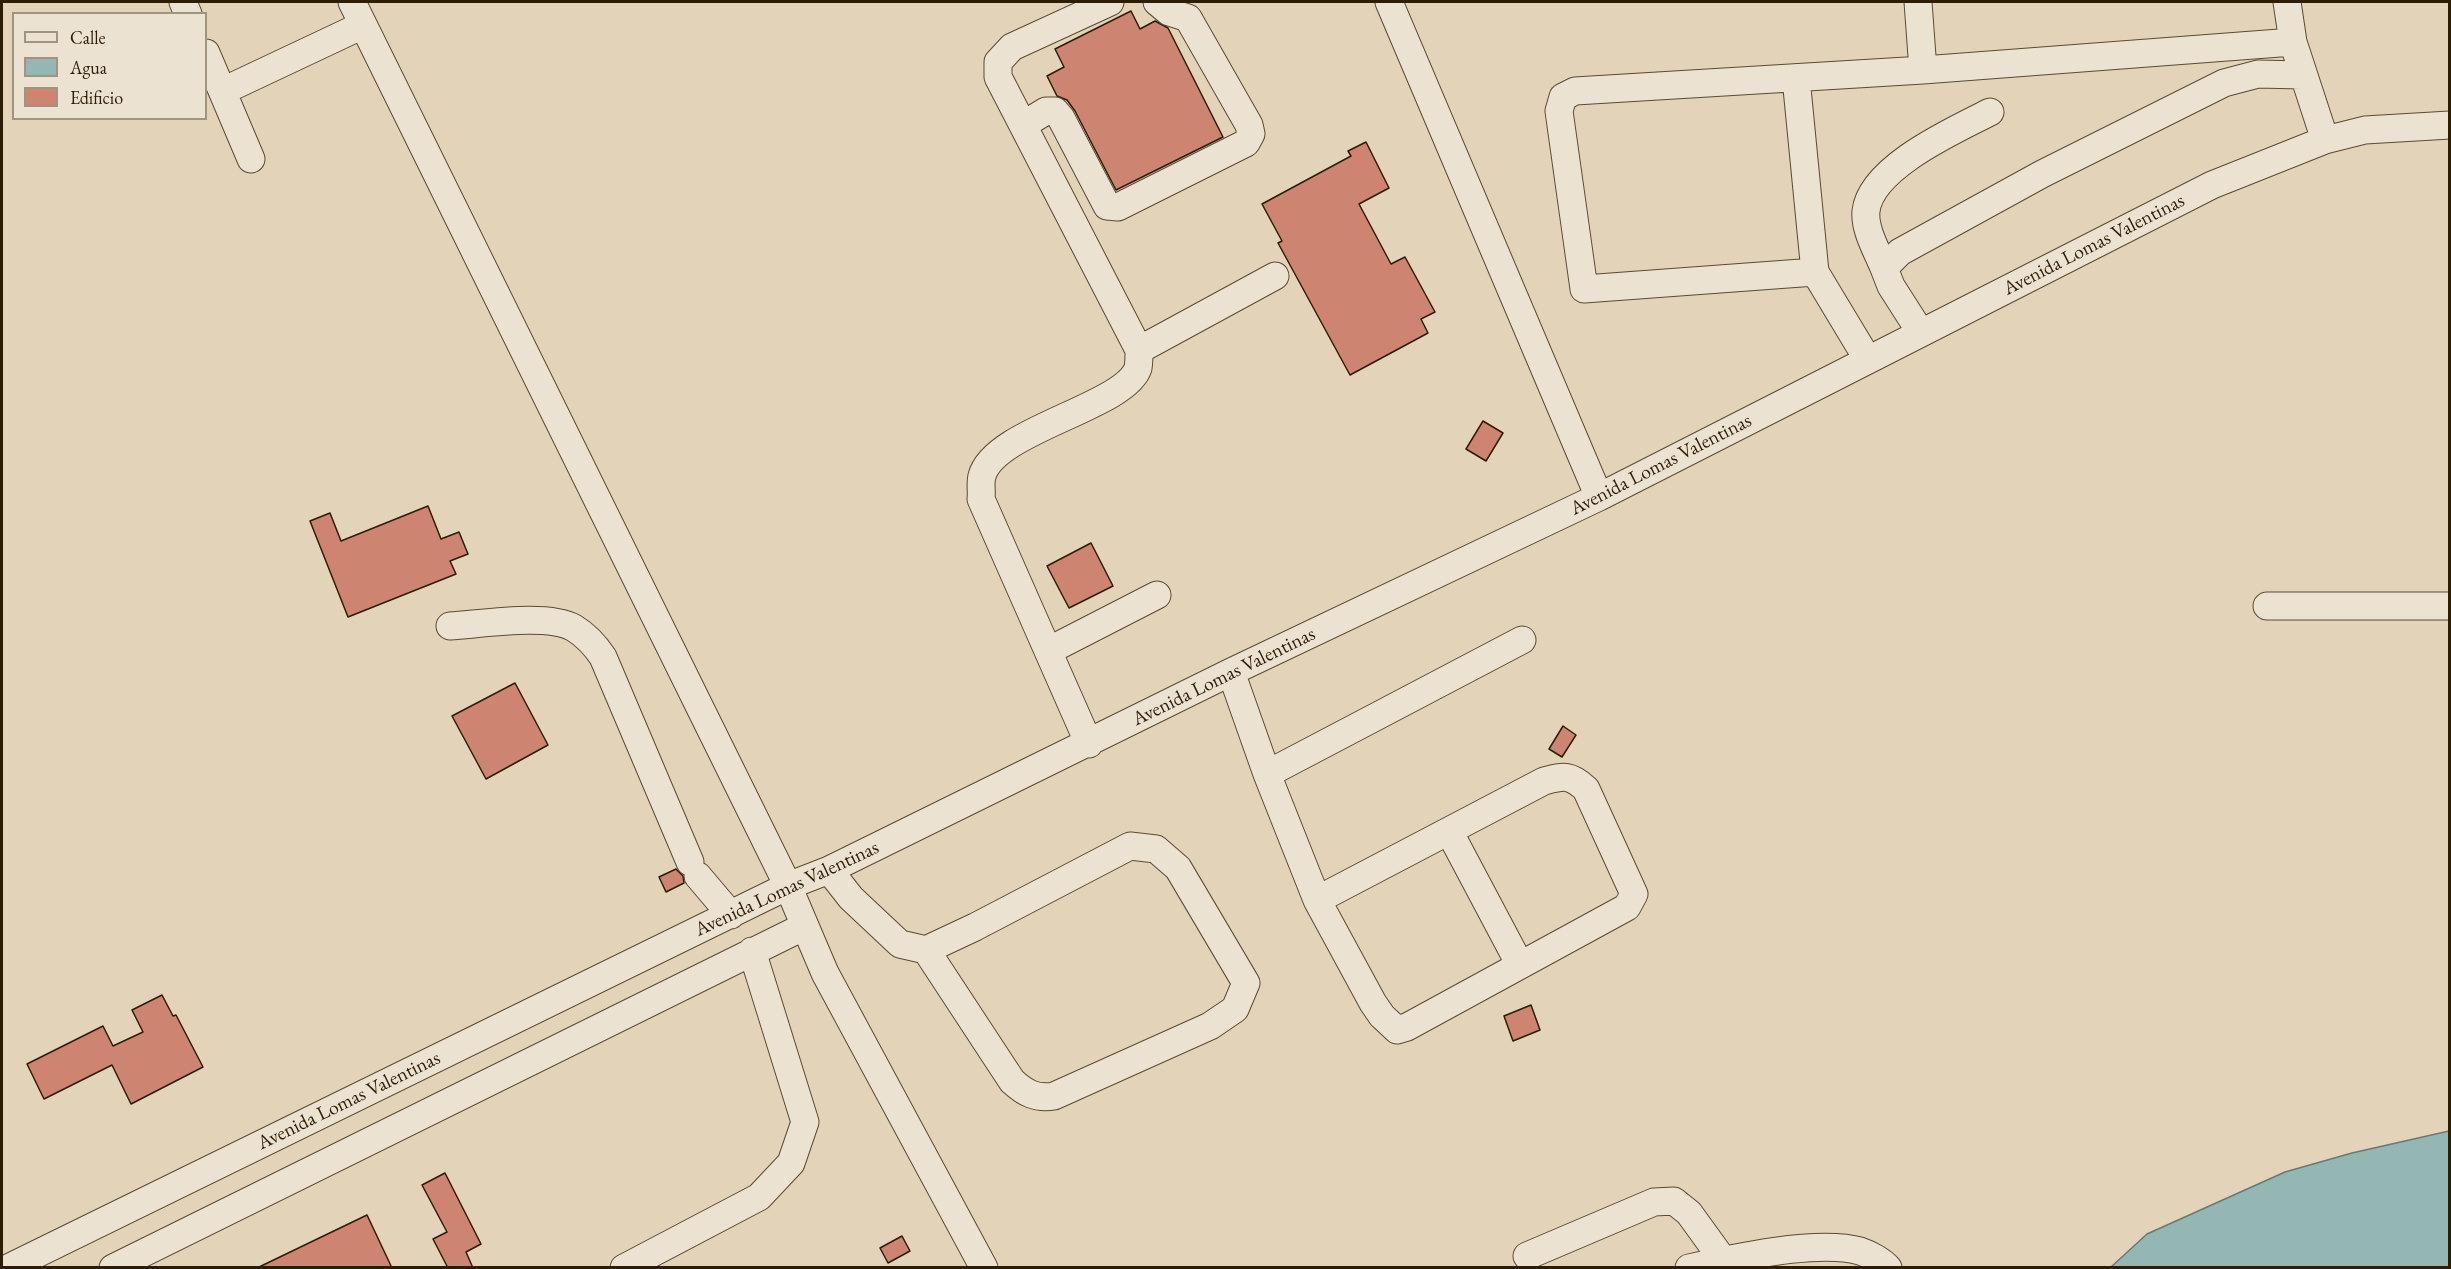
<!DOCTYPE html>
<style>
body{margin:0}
#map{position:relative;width:2451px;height:1269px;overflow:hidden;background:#e2d3b9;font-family:"EB Garamond",serif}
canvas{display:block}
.frame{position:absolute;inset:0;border:3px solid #2e1d05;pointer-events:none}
.legend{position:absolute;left:12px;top:12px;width:195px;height:108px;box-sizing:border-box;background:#ece2d2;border:2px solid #a09380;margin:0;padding:8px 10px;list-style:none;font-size:18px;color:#2e1d05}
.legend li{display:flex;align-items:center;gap:12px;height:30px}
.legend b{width:30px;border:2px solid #a09380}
</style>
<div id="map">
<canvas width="2451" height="1269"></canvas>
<div class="frame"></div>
<ul class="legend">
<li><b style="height:8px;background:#ece2d2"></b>Calle</li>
<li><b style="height:16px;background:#95b7b3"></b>Agua</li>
<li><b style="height:16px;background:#cd8471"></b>Edificio</li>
</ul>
</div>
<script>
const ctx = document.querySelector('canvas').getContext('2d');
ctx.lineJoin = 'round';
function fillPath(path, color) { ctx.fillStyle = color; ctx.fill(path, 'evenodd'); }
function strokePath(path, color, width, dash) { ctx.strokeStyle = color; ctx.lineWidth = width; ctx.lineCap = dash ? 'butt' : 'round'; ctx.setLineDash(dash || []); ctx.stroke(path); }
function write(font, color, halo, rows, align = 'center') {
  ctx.font = font + ' "EB Garamond",serif'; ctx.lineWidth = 5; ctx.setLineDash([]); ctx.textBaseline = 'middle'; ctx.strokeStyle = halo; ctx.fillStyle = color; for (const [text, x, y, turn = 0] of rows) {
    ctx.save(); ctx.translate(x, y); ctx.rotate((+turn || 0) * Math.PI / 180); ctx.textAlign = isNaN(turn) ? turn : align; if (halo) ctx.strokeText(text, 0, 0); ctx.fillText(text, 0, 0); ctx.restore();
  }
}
const water = new Path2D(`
 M2449,1131V1267H2111L2147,1234L2285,1172L2352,1153Z`);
fillPath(water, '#95b7b3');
strokePath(water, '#6c796d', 1.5);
const building = new Path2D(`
 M1131,11L1140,29L1155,21L1168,28L1223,137L1116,190L1075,111L1067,100L1057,96L1047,76L1064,67L1055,49Z
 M1366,142L1389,188L1359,204L1391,264L1405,257L1435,312L1421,319L1428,333L1350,375L1278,243L1282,241L1262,204L1351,156L1348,151Z
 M1483,421L1503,433L1486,461L1466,449Z
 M428,506L441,539L459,532L468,554L450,561L456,574L348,617L310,521L330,513L341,541Z
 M1091,543L1113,586L1069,608L1047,566Z
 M515,683L548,745L486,779L452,716Z
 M1563,726L1576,735L1562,757L1549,749Z
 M676,869L683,876L684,883L666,892L659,877Z
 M162,995L173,1016L176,1015L203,1067L131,1104L112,1065L44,1099L27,1064L103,1026L113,1046L143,1032L132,1010Z
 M1531,1005L1540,1030L1513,1041L1504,1016Z
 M445,1173L481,1244L466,1252L473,1268H448L433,1239L447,1232L422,1185Z
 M367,1215L392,1268H257Z
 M902,1236L910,1251L888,1263L880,1248Z`);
fillPath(building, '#cd8471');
strokePath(building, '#2e1d05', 1.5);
const minor = new Path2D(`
 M183,2L188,14
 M352,2L788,886L825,973L984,1268
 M1389,2L1599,497
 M1918,2L1923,70
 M2287,2L2293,42L2325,140
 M206,53L251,159
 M1796,78L1815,272
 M223,91L363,25
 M1023,125L1046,111H1055L1061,118L1107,206L1118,207L1246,143L1251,134L1249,125L1188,18L1169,12L1157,2
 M1884,268C1877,251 1864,229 1866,211C1871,167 1955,130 1990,112
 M1921,333L1891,286L1884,268L1900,252L2042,174L2224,83L2258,74L2302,75
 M1139,350L1275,276
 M1868,360L1815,272L1584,289L1559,111L1563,97L1575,91L1923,70L2293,42
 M2267,606H2450
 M450,626C482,624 548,613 574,628C587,636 595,645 603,657L690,862
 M1048,651L1157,595
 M1231,672L1267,774L1317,900L1373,1003L1382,1016L1397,1030L1407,1027L1627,907L1634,894L1586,789C1570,774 1564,776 1544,781L1317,900
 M1089,744L981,499C982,492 980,482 982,476C994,430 1125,407 1138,368C1139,363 1139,355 1139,350L998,77V62L1012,47L1110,2
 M1267,774L1522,640
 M1449,831L1520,965
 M829,870L851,898L900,944L926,950L975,927L1130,846L1156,849L1178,868L1246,983L1235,1009L1210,1026L1054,1096C1036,1099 1025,1093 1012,1081L926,950
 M698,876L731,915
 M1527,1256L1654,1202L1674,1201L1689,1213L1723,1260
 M8,1268L788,886L829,870L1231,672L1599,497L2212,185L2325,140L2365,130L2450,125
 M113,1268L805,926
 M624,1268L759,1197L791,1163L805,1122L752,951
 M1689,1268C1732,1258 1818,1239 1860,1251C1869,1254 1882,1261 1888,1268`);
strokePath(minor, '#5b4a32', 29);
strokePath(minor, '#ece2d2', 27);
write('20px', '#2e1d05', '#ece2d2', [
 ["Avenida Lomas Valentinas",2094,245,-27],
 ["Avenida Lomas Valentinas",1661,465,-27],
 ["Avenida Lomas Valentinas",1224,677,-26],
 ["Avenida Lomas Valentinas",787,889,-25],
 ["Avenida Lomas Valentinas",349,1101,-26]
]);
</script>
